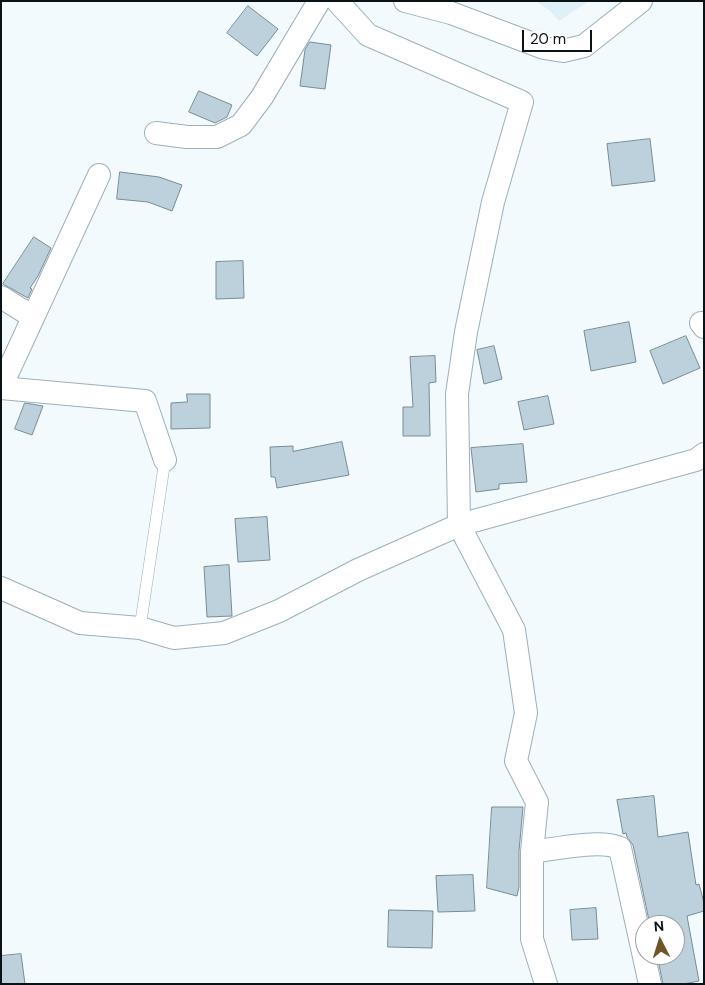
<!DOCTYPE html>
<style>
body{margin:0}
#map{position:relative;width:705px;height:985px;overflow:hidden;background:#f2fafe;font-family:"DM Sans",sans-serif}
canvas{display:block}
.frame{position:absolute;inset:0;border:2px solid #0b1216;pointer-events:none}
.north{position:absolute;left:635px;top:915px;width:50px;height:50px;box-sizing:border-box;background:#fff;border:1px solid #9da0a2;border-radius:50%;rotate:355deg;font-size:14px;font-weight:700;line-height:20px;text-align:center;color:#0b1216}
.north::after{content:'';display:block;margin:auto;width:18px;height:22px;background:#6f5426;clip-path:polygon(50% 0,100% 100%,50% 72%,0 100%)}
.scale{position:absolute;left:522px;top:30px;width:70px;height:22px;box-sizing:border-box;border:2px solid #0b1216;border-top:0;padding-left:6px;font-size:15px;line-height:18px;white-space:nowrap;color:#0b1216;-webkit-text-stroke:4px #fff;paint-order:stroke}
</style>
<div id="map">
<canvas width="705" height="985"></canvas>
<div class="frame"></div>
<div class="north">N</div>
<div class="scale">20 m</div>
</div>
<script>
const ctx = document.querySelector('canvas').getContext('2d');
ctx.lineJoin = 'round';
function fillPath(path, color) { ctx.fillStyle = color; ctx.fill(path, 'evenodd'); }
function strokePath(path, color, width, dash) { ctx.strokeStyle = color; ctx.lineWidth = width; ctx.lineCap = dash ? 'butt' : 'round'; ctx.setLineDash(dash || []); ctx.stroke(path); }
fillPath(new Path2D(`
 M536,1H589L559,21L550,11Z`), '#e0f0f9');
const building = new Path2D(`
 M248,6L278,29L257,56L227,33Z
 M310,42L331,45L325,89L300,86L305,50Z
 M199,91L232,105L227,117L215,123L189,112Z
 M650,139L655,181L612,186L607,144Z
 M120,172L159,177L182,185L172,211L148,202L117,199Z
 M34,237L51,248L38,276L30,288L32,289L28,298L3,284Z
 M243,261L244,298L216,299V262Z
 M629,322L636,362L591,371L584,331Z
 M686,336L700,368L663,384L650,351Z
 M494,346L502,379L484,384L477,350Z
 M435,356L436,382L429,383L430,436H403V407H413L410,357Z
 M187,394H210V428L171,429V403L187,402Z
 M548,396L554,424L524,430L518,402Z
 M25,403L43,406L32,435L15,429Z
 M342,442L349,475L277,488L275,477H271L270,447L293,446V451Z
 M523,444L527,482L499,484V489L476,492L471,448Z
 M267,517L270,560L238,562L235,519Z
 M229,565L232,616L207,617L204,567Z
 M654,796L658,837L688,832L696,885L699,884L704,903V911L687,916L699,981L683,984H663L657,955H675V925H650L633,845L627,837L626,833L623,834L617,800Z
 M492,807H523L519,851V887L517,896L487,888Z
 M473,875L475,911L438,912L436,876Z
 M596,908L598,939L572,940L570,910Z
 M389,910L433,911L432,948L388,947Z
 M21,954L25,984H1V956Z`);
fillPath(building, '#bcd1db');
strokePath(building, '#788c95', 1);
const service = new Path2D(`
 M140,628L165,460`);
const minor = new Path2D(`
 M405,1L451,13L544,48L563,51L584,46L641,1
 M156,133L187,137H217L241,125L262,97L319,1
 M1,297L33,317
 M701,323L704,327
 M1,387L99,175
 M1,388L145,401L165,460
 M1,588L80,623L140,628L174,638L224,633L279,611L358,570L459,525L457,394L466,332L493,202L522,102L368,35L337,1
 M532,852V939L546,984
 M650,984L620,848C601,839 554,849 532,852L537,802L516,761L526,713L514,630L459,525L696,460L704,454`);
strokePath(service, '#9cb0b9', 12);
strokePath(minor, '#9cb0b9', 24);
strokePath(service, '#fff', 11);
strokePath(minor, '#fff', 22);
</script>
